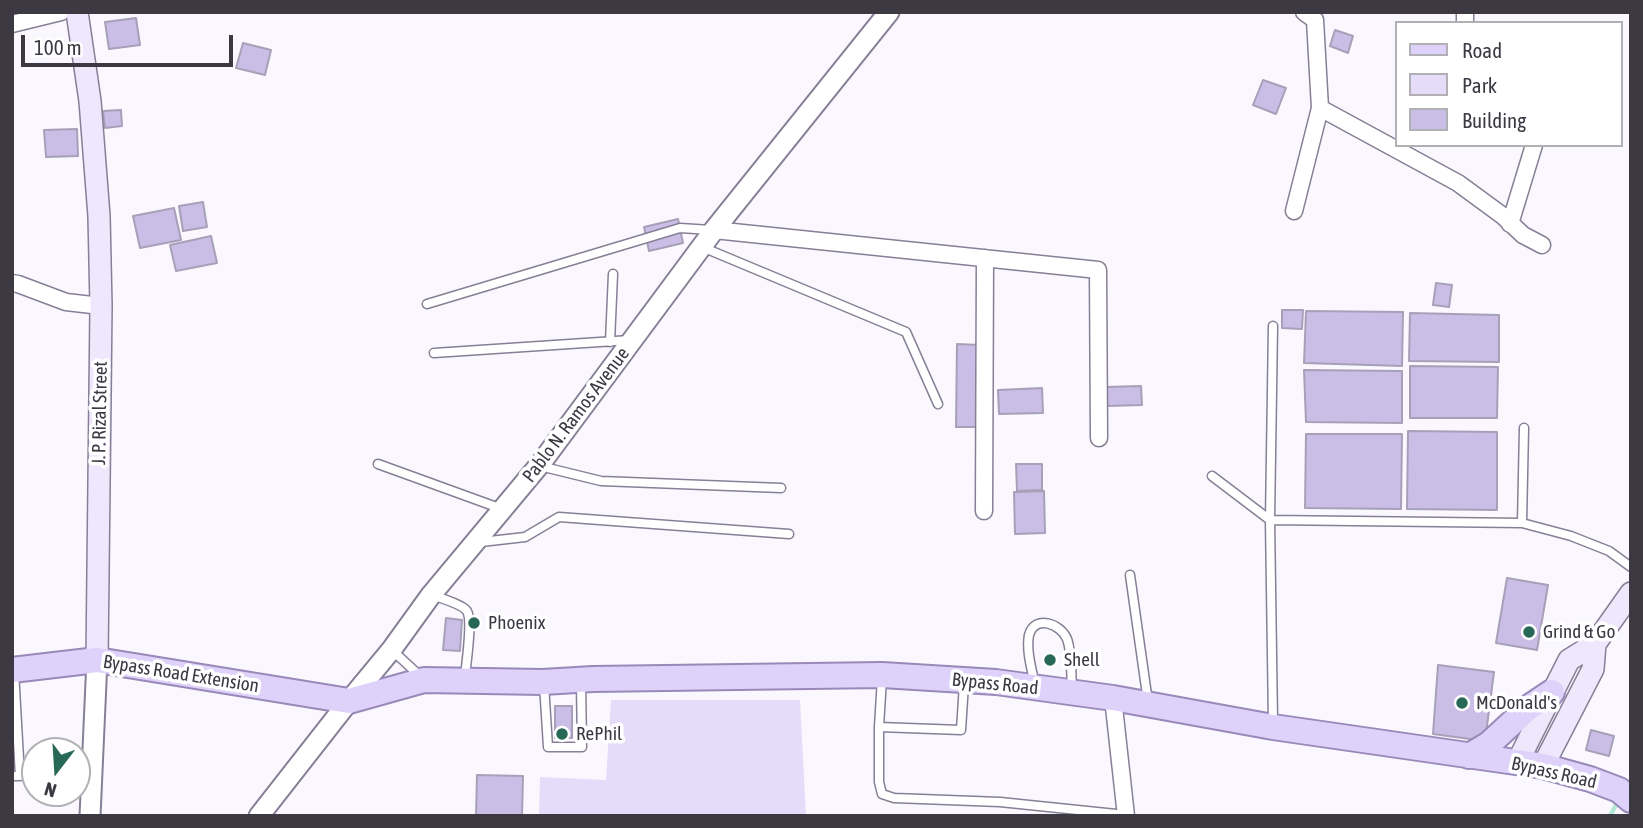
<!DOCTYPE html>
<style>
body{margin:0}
#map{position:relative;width:1643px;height:828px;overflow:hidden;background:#faf8fe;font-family:"Asap Condensed",sans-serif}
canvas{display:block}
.frame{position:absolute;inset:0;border:14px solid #3c3943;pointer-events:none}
.legend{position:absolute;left:1395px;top:21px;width:228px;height:126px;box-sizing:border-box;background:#fff;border:2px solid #b1b0b4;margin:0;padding:9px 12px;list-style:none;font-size:21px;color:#3c3943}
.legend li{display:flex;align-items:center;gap:14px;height:35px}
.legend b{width:35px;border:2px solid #b1b0b4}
.north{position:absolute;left:21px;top:737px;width:70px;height:70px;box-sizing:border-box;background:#fff;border:2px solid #b1b0b4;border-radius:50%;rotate:197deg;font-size:19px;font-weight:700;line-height:28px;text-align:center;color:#3c3943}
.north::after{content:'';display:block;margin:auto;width:24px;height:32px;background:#286856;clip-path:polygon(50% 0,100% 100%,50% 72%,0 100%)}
.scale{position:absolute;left:21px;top:35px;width:212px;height:32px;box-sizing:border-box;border:4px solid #3c3943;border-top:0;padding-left:9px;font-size:21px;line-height:24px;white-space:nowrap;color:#3c3943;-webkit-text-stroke:5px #fff;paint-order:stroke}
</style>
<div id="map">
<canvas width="1643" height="828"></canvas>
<div class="frame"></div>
<ul class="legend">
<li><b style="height:9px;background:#dfd2fa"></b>Road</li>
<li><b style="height:19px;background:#e4dcf9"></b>Park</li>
<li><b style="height:19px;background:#cabee6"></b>Building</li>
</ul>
<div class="north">N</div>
<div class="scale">100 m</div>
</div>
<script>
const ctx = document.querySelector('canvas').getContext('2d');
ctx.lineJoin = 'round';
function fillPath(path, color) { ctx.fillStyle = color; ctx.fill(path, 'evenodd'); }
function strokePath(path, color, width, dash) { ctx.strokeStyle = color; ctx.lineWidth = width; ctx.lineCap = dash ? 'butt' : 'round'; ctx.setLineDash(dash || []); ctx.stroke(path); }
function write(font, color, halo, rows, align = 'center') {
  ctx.font = font + ' "Asap Condensed",sans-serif'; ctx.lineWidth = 7; ctx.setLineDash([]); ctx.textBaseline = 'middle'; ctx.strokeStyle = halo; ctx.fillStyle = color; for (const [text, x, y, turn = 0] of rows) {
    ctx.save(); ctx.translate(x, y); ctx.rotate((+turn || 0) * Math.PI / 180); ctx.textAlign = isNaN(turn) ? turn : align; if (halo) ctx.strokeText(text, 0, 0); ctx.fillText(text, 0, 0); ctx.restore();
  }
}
fillPath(new Path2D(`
 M611,700H800L806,816H539L540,777L606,780Z`), '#e4dcf9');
strokePath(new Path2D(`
 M1610,816L1618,801`), '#b6e8d7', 4.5);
const building = new Path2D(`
 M136,18L140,45L109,49L105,22Z
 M1335,30L1353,36L1348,53L1330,46Z
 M243,43L271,50L265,75L236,68Z
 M1263,80L1286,88L1276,114L1253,105Z
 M121,110L122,126L105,128L103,111Z
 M77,129L78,156L46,157L44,130Z
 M203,202L207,227L183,231L179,206Z
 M174,208L181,240L140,248L133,216Z
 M678,219L683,243L649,251L644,227Z
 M211,236L217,263L176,271L170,245Z
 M1436,283L1452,285L1449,307L1433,305Z
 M1282,310H1303L1302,329L1282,328Z
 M1306,311L1403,312L1402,366L1304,363Z
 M1410,313L1499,315V362L1409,361Z
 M957,344L980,345V427H956Z
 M1410,366L1498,367L1497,418H1410Z
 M1304,370L1402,371V423L1306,422Z
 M1141,386L1142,405L1106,406V387Z
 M1042,388L1043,413L999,414L998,390Z
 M1408,431L1497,432V510L1407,509Z
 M1306,434H1402L1401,509L1305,508Z
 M1016,464H1042V490L1017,491Z
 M1044,491L1045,533L1015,534L1014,492Z
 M1507,578L1548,585L1537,650L1496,643Z
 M446,618L462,620L460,651L443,650Z
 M1438,665L1494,672L1485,741L1433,734Z
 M555,706H572V738H555Z
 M1591,730L1614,736L1609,756L1586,750Z
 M477,775L523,776L522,816H476Z`);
fillPath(building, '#cabee6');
strokePath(building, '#a7a0b8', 2);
const service = new Path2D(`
 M702,247L906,332L938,404
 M427,304L680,228L711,230
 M1273,326L1270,520L1273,722
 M610,342L613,274
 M434,353L630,340
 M542,463L548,468L601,481L781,488
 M378,464L502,509
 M1212,476L1270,520L1522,523L1571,536L1609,551L1631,567
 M1522,523L1524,428
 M481,542L525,537L559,517L789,534
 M1130,575L1148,702
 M432,595C440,598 462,604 467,611C473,621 466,664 465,677
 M393,651L419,675
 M882,678L879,727L961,730L964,684
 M544,684L548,747H582L581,683
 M1035,685C1032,670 1026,651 1029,635C1035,614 1061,624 1067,639C1072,652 1071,675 1072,690
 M879,727V782L882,794L894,798L1000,802L1126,815
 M12,776H20L14,671`);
const minor = new Path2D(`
 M1465,12V23
 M12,24L61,12
 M1320,108L1458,183L1503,216L1523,235L1542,245
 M1294,211L1320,108L1315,20L1304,12
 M1510,224L1534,145
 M714,230L1098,270L1099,438
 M12,283L18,284L66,302L101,306
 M984,511L985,258
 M1113,698L1126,816`);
const tertiary = new Path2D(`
 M90,816L97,660
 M259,816L349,701L392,649L431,595L541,463L714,230L889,12`);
const secondary = new Path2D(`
 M77,12L90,101L99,216L101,306L97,660
 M1517,763L1569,660L1595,644L1631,593
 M1543,766L1593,669L1595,644`);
const primary = new Path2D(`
 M12,670L97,660L349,701L424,680L543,682L593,679L882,675L996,682L1113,698L1273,727L1543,766L1590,779L1619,790L1631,800
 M1469,756L1489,744L1528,708L1552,692`);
strokePath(service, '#867f96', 11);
strokePath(minor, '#867f96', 19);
strokePath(tertiary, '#867f96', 23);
strokePath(secondary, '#867f96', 24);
strokePath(primary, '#9889b8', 28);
strokePath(service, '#fff', 8);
strokePath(minor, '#fff', 16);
strokePath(tertiary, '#fff', 19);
strokePath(secondary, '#efe8fd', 21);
strokePath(primary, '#dfd2fa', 24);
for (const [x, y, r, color] of [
 [474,623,7,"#286856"],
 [1529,632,7,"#286856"],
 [1050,660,7,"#286856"],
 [1462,703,7,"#286856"],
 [562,734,7,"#286856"]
]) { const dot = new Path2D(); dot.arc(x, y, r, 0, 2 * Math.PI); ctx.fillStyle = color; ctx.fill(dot); strokePath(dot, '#fff', 2.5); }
write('19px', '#3c3943', '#fff', [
 ["J. P. Rizal Street",100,413,-89],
 ["Pablo N. Ramos Avenue",576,415,-53],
 ["Bypass Road Extension",181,674,9],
 ["Bypass Road",995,684,6],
 ["Bypass Road",1554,773,13]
]);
write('19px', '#3c3943', '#fff', [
 ["Phoenix",488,623],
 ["Grind & Go",1543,632],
 ["Shell",1064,660],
 ["McDonald's",1476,703],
 ["RePhil",576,734]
], 'left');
</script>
